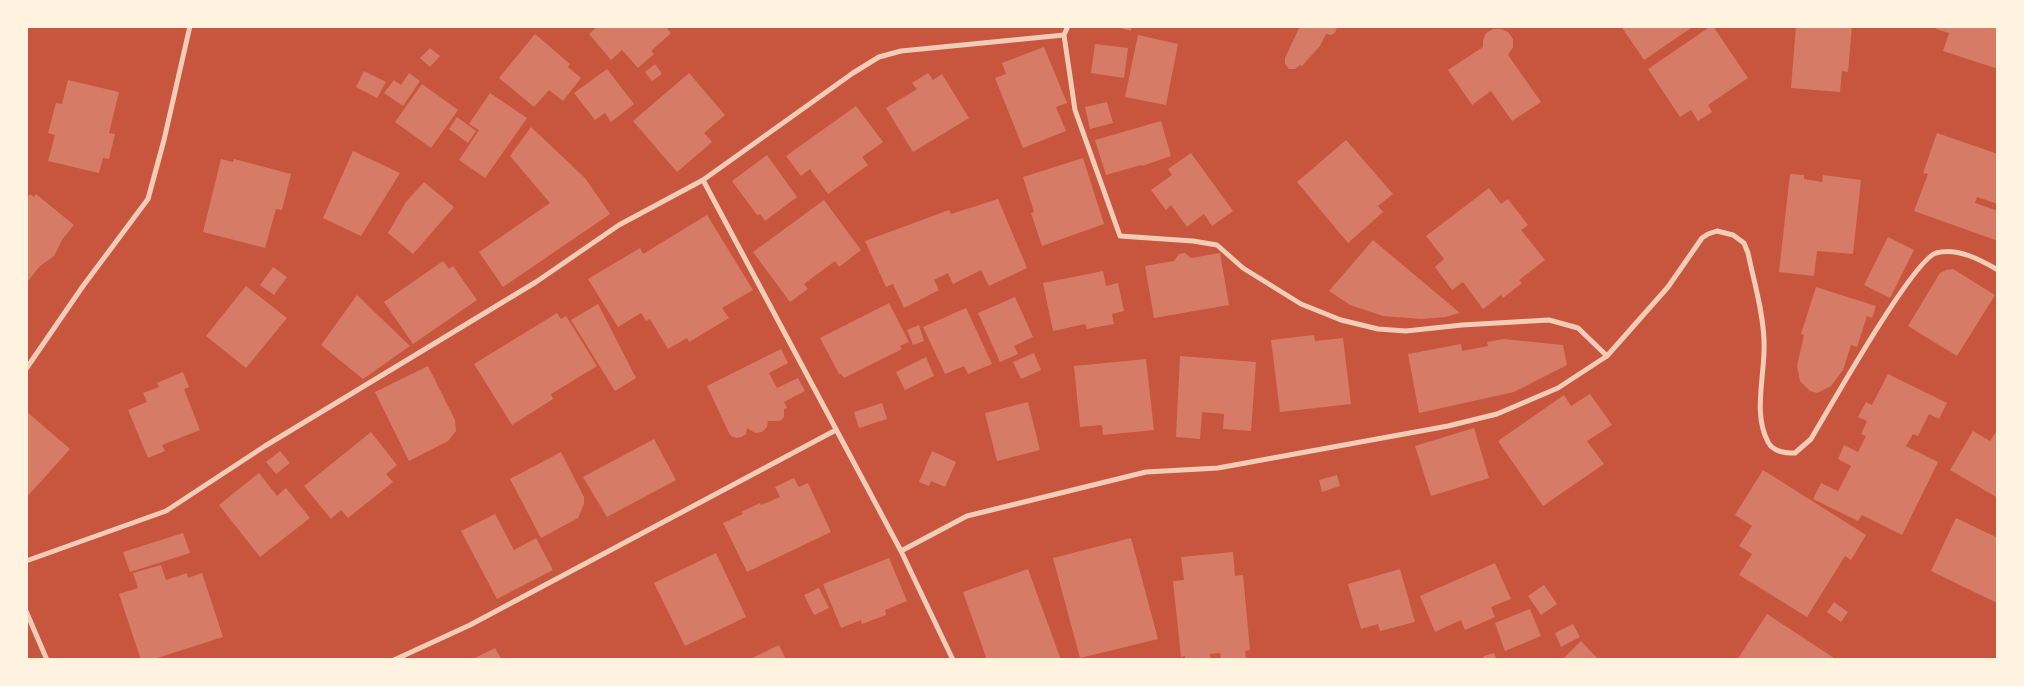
<!DOCTYPE html>
<style>
body{margin:0}
#map{position:relative;width:2024px;height:686px;overflow:hidden;background:#c8553d;font-family:Mulish,sans-serif}
canvas{display:block}
.frame{position:absolute;inset:0;border:28px solid #fff3e0;pointer-events:none}
</style>
<div id="map">
<canvas width="2024" height="686"></canvas>
<div class="frame"></div>
</div>
<script>
const ctx = document.querySelector('canvas').getContext('2d');
ctx.lineJoin = 'round';
function fillPath(path, color) { ctx.fillStyle = color; ctx.fill(path, 'evenodd'); }
function strokePath(path, color, width, dash) { ctx.strokeStyle = color; ctx.lineWidth = width; ctx.lineCap = dash ? 'butt' : 'round'; ctx.setLineDash(dash || []); ctx.stroke(path); }
fillPath(new Path2D(`
 M598,26H665L671,33L651,51L654,54L638,68L622,50L611,60L589,34Z
 M1114,26H1132L1131,31Z
 M1300,26H1337L1336,31L1332,35L1326,34L1320,46L1302,66L1300,65L1295,69H1289L1285,64V58Z
 M1621,26H1694L1644,60Z
 M1711,26H1713L1748,78L1708,105L1712,112L1698,121L1691,110L1680,117L1648,69Z
 M1796,26H1852L1848,72L1842,71L1840,92L1791,88Z
 M1937,26H1998V69L1943,51L1949,33L1936,29Z
 M1493,29H1501L1508,32L1513,39V47L1508,55L1541,102L1512,121L1491,91L1472,105L1448,70L1483,47V40L1486,33Z
 M535,34L570,64L568,67L581,78L563,101L549,90L534,107L499,78Z
 M1138,35L1178,44L1166,105L1125,97Z
 M1095,44L1128,48L1124,78L1091,73Z
 M1044,47L1067,103L1056,107L1066,131L1023,148L995,78L1006,74L1002,63Z
 M430,48L440,56L430,67L420,58Z
 M655,64L662,74L652,81L645,72Z
 M607,69L634,104L611,122L605,113L595,120L574,93Z
 M364,71L386,82L377,98L356,87Z
 M409,73L420,81L403,106L384,93L394,80L401,85Z
 M689,73L725,115L704,133L712,142L677,172L633,121Z
 M928,73L933,80L942,74L969,118L913,152L886,108L917,89L912,83Z
 M68,80L119,92L109,133L115,134L109,159L103,158L99,173L48,161L55,135L48,133L56,103L62,104Z
 M422,84L458,110L431,148L395,122Z
 M490,93L527,118L485,178L459,160L479,130L469,124Z
 M1107,102L1113,123L1090,129L1085,107Z
 M856,106L883,142L862,157L868,165L828,194L810,169L801,176L786,156Z
 M457,117L476,131L468,143L449,129Z
 M1161,121L1171,156L1142,166L1141,165L1106,175L1095,140Z
 M531,127L585,178L610,214L503,287L479,252L550,203L510,156Z
 M1937,133L1998,154V204L1977,197L1975,203L1998,211V241L1914,211L1928,174L1923,173Z
 M1346,140L1393,194L1378,206L1383,212L1348,243L1297,182Z
 M353,151L400,173L361,236L323,218Z
 M1191,153L1233,211L1212,226L1204,214L1187,227L1171,205L1166,210L1151,190L1172,175L1168,169Z
 M767,155L797,197L765,221L760,214L757,215L732,181Z
 M1083,158L1104,224L1042,246L1031,213L1034,212L1023,177Z
 M221,159L233,162L234,159L291,174L282,210L276,209L265,248L203,232Z
 M1790,174L1804,175V179L1822,182L1823,175L1861,180L1853,254L1817,251L1814,276L1779,272Z
 M424,182L454,207L413,254L388,233L406,202Z
 M1489,188L1501,204L1508,199L1528,225L1521,230L1545,260L1519,280L1522,283L1503,298L1501,295L1483,309L1463,282L1452,290L1435,267L1444,259L1426,236Z
 M30,194L34,197L36,194L74,225L62,240L54,256L40,266L28,281L27,286L26,199Z
 M998,199L1027,268L989,286L981,270L953,284L948,273L934,280L939,290L904,308L893,284L886,287L865,241L949,210L951,214Z
 M824,200L861,250L839,267L835,261L804,284L808,289L790,302L753,252Z
 M707,215L753,290L722,308L729,318L689,342L687,338L668,349L650,319L646,321L641,313L618,327L588,279L640,248L643,254Z
 M1888,237L1914,250L1890,298L1864,285Z
 M1373,240L1460,313L1445,317L1421,319L1383,316L1350,305L1329,291Z
 M1185,253L1191,258L1220,253L1229,305L1154,318L1145,266L1174,261L1179,254Z
 M443,261L449,269L453,266L477,300L413,344L384,302Z
 M273,267L287,277L274,295L260,285Z
 M1953,269L1995,295L1957,356L1908,326L1940,273L1946,270Z
 M1103,271L1106,286L1118,283L1124,311L1112,314L1114,324L1087,329L1085,324L1053,331L1043,283Z
 M246,286L287,318L246,368L206,336Z
 M1816,287L1876,306L1872,318L1867,316L1857,347L1851,345L1843,370L1831,386L1817,393L1810,391L1800,381L1797,366L1804,335L1801,334Z
 M357,295L410,346L363,379L321,345Z
 M1015,297L1033,337L1014,346L1018,354L1000,362L978,313Z
 M889,303L909,342L900,346L902,349L844,378L841,374H839L820,338Z
 M598,304L636,378L615,391L571,320Z
 M966,308L992,364L968,374L964,366L945,374L923,327Z
 M557,313L561,319L566,316L597,366L551,394L553,399L512,425L474,364Z
 M919,325L924,341L913,345L907,330Z
 M1314,335L1315,341L1343,338L1351,404L1280,412L1271,340Z
 M1504,339L1563,345L1567,365L1514,392L1419,413L1408,354L1461,344L1462,351L1488,346L1487,342Z
 M781,349L788,363L769,373L777,388L798,378L805,391L784,402L787,408L784,409V417L780,421H768L767,427L762,432L755,433L747,428L746,434L742,437L736,438L731,436L728,431L707,386Z
 M1034,353L1041,370L1021,379L1013,362Z
 M1180,356L1256,362L1251,431L1223,429L1224,414L1202,412L1200,439L1176,437Z
 M926,357L934,376L905,390L896,372Z
 M1146,359L1154,430L1103,435L1102,425L1080,427L1074,366Z
 M428,366L455,420L456,431L448,441L409,461L375,392Z
 M183,372L189,387L184,389L200,430L162,445L165,451L148,458L128,410L147,402L143,393L159,387L157,383Z
 M1888,374L1947,403L1939,419L1929,414L1918,436L1913,434L1906,446L1938,462L1902,535L1862,515L1858,521L1813,499L1821,483L1838,491L1851,466L1838,459L1844,445L1858,452L1866,436L1861,434L1867,421L1858,417L1866,402L1872,405Z
 M1590,394L1612,425L1587,441L1604,464L1543,506L1498,441L1564,395L1571,406Z
 M1028,402L1040,450L997,461L985,413Z
 M882,403L887,419L859,428L854,412Z
 M26,411L70,449L26,498Z
 M1474,428L1489,478L1431,496L1415,446Z
 M1998,429V498L1950,470L1973,431L1990,441Z
 M371,432L397,465L386,474L393,482L348,518L341,510L331,519L304,486Z
 M654,439L676,480L607,517L583,477Z
 M280,451L290,463L276,474L266,462Z
 M932,451L956,462L945,487L931,481L929,486L919,482Z
 M561,452L584,497V504L578,518L541,538L510,479Z
 M1763,470L1866,535L1851,560L1845,556L1807,617L1739,575L1752,554L1739,546L1752,526L1735,515Z
 M259,473L277,496L286,488L310,518L260,557L219,505Z
 M1337,475L1340,486L1322,492L1319,480Z
 M794,478L799,487L808,483L831,532L747,572L723,523L743,514L741,512L760,503L761,505L780,497L775,487Z
 M495,514L514,550L536,538L553,570L497,599L461,531Z
 M1956,518L1998,538L1997,603L1931,571Z
 M183,533L190,553L130,572L123,552Z
 M1131,538L1158,639L1080,658L1053,558Z
 M1233,552L1235,576L1243,575L1250,650L1245,651L1246,660H1221L1220,653L1210,654L1211,660H1185V656L1181,657L1173,581L1184,580L1181,557Z
 M716,553L746,617L685,646L654,583Z
 M889,558L907,601L885,610L886,615L862,624L861,620L841,628L823,584Z
 M1495,563L1511,599L1491,607L1495,617L1465,630L1461,620L1435,632L1420,596Z
 M161,565L166,580L187,573L188,578L202,573L223,637L151,660H141L119,594L138,588L133,573Z
 M1028,569L1061,660H987L963,592Z
 M1400,569L1415,622L1380,631L1378,624L1361,629L1348,584Z
 M1544,585L1557,604L1541,615L1528,596Z
 M819,588L829,608L814,615L804,595Z
 M1834,602L1848,612L1841,622L1827,612Z
 M1530,609L1541,636L1505,651L1495,623Z
 M1767,614L1837,660H1737Z
 M1573,624L1580,637L1561,647L1555,633Z
 M1581,641L1599,660H1562Z
 M779,645L786,660H748Z
 M495,648L502,660H471Z
 M1494,653L1497,660H1482L1484,656Z`), '#d67c66');
strokePath(new Path2D(`
 M1064,35L1075,110L1120,236L1193,241L1217,245L1243,268L1301,304L1341,320L1378,329L1406,331L1462,325L1549,320L1578,328L1607,356
 M703,180L901,551L953,660
 M26,369L83,286L148,199L164,140L190,26
 M901,551L967,516L1146,472L1218,468L1448,426L1497,414L1558,388L1607,356L1668,287L1702,238L1708,234L1717,231L1733,235L1744,243L1748,253C1754,282 1763,311 1764,340C1766,373 1752,412 1768,442C1773,452 1785,453 1795,453L1811,439C1829,409 1912,261 1936,253C1957,247 1981,260 1998,270
 M26,561L166,511L265,446L536,282L619,225L703,180L853,73L879,57L901,51L1064,35L1068,26
 M26,611L47,660
 M394,660L470,625L836,430`), '#f1ccb7', 5);
</script>
